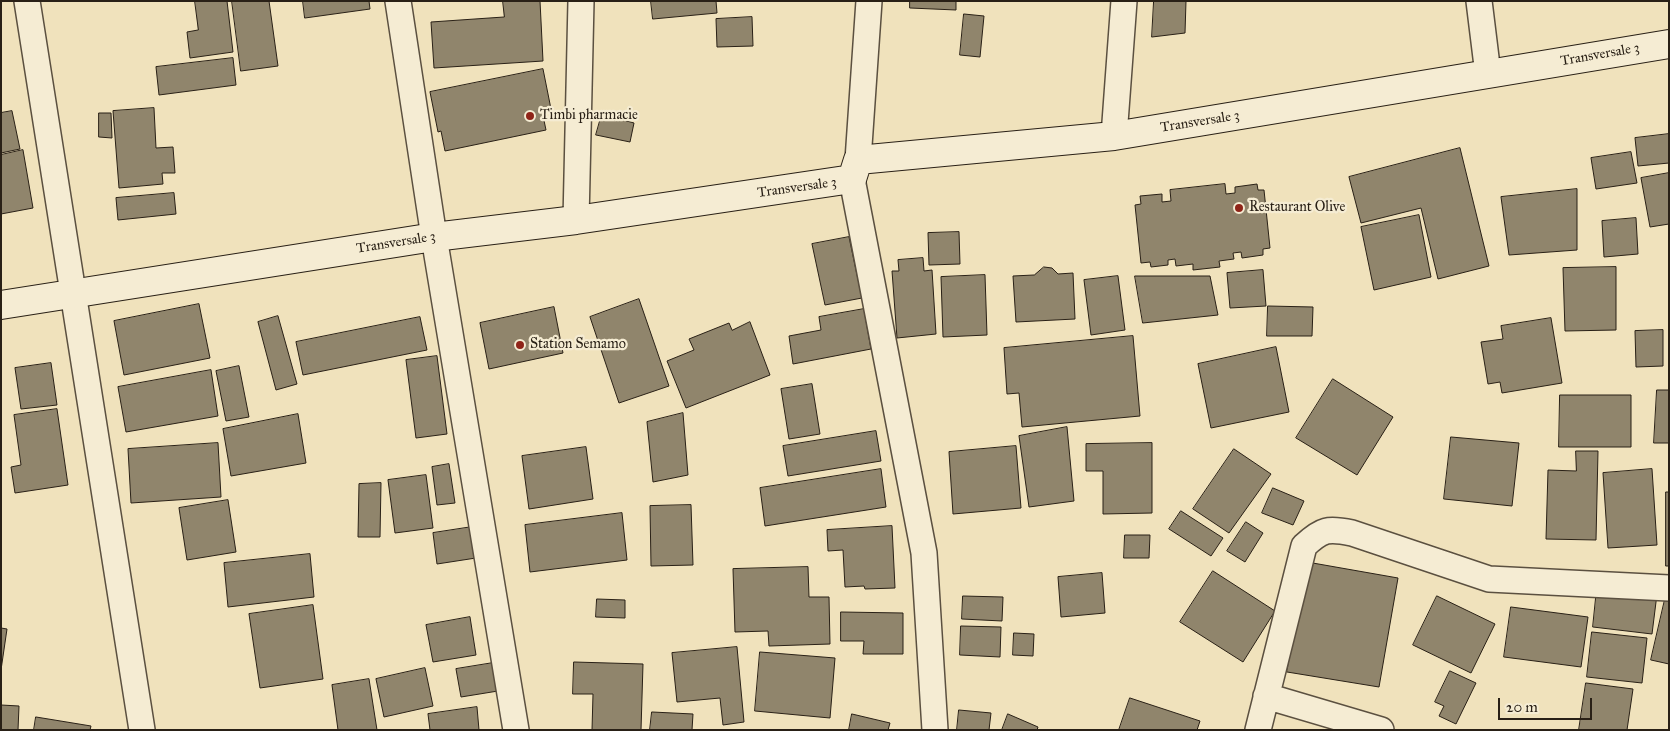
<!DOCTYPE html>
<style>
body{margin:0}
#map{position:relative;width:1670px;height:731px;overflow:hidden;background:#f0e2bc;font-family:"IM FELL Great Primer",serif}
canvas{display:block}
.frame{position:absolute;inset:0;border:2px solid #292016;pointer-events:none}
.scale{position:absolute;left:1498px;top:698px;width:94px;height:22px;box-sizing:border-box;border:2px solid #292016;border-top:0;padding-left:6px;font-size:15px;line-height:18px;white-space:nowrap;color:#292016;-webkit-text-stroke:4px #f5ecd3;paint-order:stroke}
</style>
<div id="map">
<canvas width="1670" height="731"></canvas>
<div class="frame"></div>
<div class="scale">20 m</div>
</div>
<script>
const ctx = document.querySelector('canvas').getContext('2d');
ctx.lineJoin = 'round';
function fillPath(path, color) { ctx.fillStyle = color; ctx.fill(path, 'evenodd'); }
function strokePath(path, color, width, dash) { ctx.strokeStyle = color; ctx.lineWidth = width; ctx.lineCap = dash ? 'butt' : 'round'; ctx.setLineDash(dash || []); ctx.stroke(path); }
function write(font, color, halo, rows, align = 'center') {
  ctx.font = font + ' "IM FELL Great Primer",serif'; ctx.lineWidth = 4.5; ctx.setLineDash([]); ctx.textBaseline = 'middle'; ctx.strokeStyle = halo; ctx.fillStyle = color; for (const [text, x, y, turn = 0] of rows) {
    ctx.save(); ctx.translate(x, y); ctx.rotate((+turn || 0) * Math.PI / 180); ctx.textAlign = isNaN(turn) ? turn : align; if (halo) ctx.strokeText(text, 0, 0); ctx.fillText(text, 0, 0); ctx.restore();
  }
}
const building = new Path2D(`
 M195,1H227L233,52L190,58L187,32L198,30Z
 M232,1H269L278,66L241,71Z
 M303,1H369L370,9L305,18Z
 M503,1H540L543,61L434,68L431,22L504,17Z
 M651,1H716L717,13L653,19Z
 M910,1H956V10L910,8Z
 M1154,1H1186L1185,33L1152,37Z
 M964,14L984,16L980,57L960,55Z
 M752,17L753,46L717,47L716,19Z
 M233,58L236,85L159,95L156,67Z
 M543,69L551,109L542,111L546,130L445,151L441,131L438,132L430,92Z
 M154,108L156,148L173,147L175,173H162L163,184L119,188L113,111Z
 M12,111L20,149L1,153V113Z
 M99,113H111L112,138L99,137Z
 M602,114L634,123L630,142L596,135Z
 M1669,134V163L1638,166L1635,138Z
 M1460,148L1489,266L1438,279L1421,208L1361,223L1349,177Z
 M23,150L33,208L1,214V155Z
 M1631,152L1637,183L1596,189L1591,158Z
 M1669,173V224L1650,227L1641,178Z
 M1225,184L1226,194L1235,193V187L1257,184L1258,190H1264L1270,248L1263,249V255L1242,258L1241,252L1233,253L1234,259L1219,261L1220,267L1193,270V264L1176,266L1175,259L1168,260V265L1151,267L1150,262L1141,263L1135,205L1141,204L1140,196L1162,194V202L1171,201L1170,190Z
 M1577,189V250L1509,255L1501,197Z
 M174,193L176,214L118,220L116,198Z
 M1419,215L1431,277L1374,290L1361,227Z
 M1636,218L1638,254L1604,257L1602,221Z
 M959,232L960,264L929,265L928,233Z
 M849,237L862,298L825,305L812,244Z
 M923,258L924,271L932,270L936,334L897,338L892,271H899L898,260Z
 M1044,267L1052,268L1058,274L1073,273L1075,319L1016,322L1013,276L1034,275Z
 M1616,267V330L1565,331L1563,268Z
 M1263,270L1266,306L1230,308L1227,273Z
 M985,275L987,335L943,337L941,277Z
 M1118,276L1125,330L1091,335L1084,280Z
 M1135,276H1210L1218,315L1143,323Z
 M639,299L669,386L619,403L590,317Z
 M199,304L210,358L124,375L114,321Z
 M1268,306L1313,307L1312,336H1267Z
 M554,307L563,353L489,369L480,323Z
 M864,309L871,349L793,364L789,336L821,330L819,317Z
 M278,316L297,384L276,390L258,322Z
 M420,317L427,350L303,375L296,342Z
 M1551,318L1562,383L1502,393L1500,382L1488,384L1481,342L1503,339L1501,326Z
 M750,322L770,375L686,408L667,361L694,350L689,339L729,323L732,330Z
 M1663,330V366L1636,367L1635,331Z
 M1133,336L1140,416L1022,427L1019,393L1007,394L1004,348Z
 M1276,347L1289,412L1211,428L1198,364Z
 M437,356L447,434L416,438L406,360Z
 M51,363L57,405L21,409L15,368Z
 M239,366L249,417L226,421L216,371Z
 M211,370L218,416L126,432L118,387Z
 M1333,379L1393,417L1357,475L1296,438Z
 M812,384L820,434L789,439L781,389Z
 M1657,390H1669V443H1654Z
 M1560,395H1631V447H1559Z
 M57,409L68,485L15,493L11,467L21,465L14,415Z
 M683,413L688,475L653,482L647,422Z
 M298,414L306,463L231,476L223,429Z
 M1067,427L1074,501L1029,507L1019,436Z
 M876,431L881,461L788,476L783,446Z
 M1451,437L1519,443L1512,506L1444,499Z
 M218,443L221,497L131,503L128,449Z
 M1152,443V513L1103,514V471H1086V444Z
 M1016,446L1021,508L953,514L949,452Z
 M586,447L593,499L529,509L522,456Z
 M1234,449L1271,474L1229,533L1193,509Z
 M1576,451H1598L1596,540L1546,539L1548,470L1576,471Z
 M449,464L455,503L437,505L432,467Z
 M881,469L886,507L765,526L760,488Z
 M1652,469L1657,545L1608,548L1603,473Z
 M426,475L433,528L395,533L388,480Z
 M381,483L380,537H358L359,484Z
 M1273,488L1304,501L1293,525L1262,513Z
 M1666,492H1669V566H1666Z
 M228,500L236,552L187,560L179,508Z
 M691,505L693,565L651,566L650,506Z
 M1181,511L1223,538L1211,556L1169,529Z
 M622,513L627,560L530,572L525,525Z
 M1246,522L1263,533L1245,562L1227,551Z
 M892,526L895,588L865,589L864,586L845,587L843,550L828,551L827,530Z
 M472,527L476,558L437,564L433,533Z
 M1125,535H1150L1149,558H1124Z
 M310,554L314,597L228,607L224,563Z
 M1307,562L1398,578L1379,687L1287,672Z
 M808,567L809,597H829L830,644L769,646L768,631L735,632L733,569Z
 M1213,571L1275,611L1243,662L1180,622Z
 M1102,573L1105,613L1061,617L1058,577Z
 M1597,588L1657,594L1652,634L1593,627Z
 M1666,595L1669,596V664L1651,660Z
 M963,596L1003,597L1002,621L962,619Z
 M1437,596L1495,624L1471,673L1413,645Z
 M597,599L625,600V618L596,617Z
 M313,605L323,679L260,688L249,614Z
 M1511,607L1588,617L1581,667L1504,657Z
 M841,612L903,613V654H863L864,641H841Z
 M470,617L476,655L433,662L426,625Z
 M961,626L1001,627L1000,657L960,655Z
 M1,628L7,629L1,670Z
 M1592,632L1647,638L1642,683L1587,677Z
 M1014,633L1034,634L1033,656L1013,655Z
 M737,647L744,722L723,725L720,698L677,702L672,653Z
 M760,652L835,658L830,718L755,711Z
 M574,662L643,664L641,730H592L593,694H573Z
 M493,663L498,691L461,697L456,669Z
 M425,668L433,706L384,717L376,679Z
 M1450,671L1476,683L1456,724L1439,716L1444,706L1435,702Z
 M369,679L377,730H338L332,685Z
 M1586,683L1633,689L1627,730H1579Z
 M1130,698L1200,721L1197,730H1119Z
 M1,705L19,706L18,730H1Z
 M477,707L479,730H430L428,714Z
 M959,710L991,713L989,730H957Z
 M652,712L693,714L692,730H650Z
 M852,714L890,723L888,730H849Z
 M1008,714L1038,727L1037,730H1002Z
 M36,717L91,726L90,730H34Z`);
fillPath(building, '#90856c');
strokePath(building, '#292016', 1);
const minor = new Path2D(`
 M27,1L142,730
 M398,1L434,237L516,730
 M1479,1L1488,74
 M1114,136L1124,1
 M858,160L869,1
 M852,179L924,553L935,730
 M576,220L581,1
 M1266,696L1381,730
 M1258,730L1304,546C1322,529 1328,528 1352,533L1489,579L1669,588`);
const secondary = new Path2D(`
 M1,305L434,237L576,220L852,179L858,160L1114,136L1669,44`);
strokePath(minor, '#5b5040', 28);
strokePath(secondary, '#292016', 30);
strokePath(minor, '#f5ecd3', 25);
strokePath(secondary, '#f5ecd3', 28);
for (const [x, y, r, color] of [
 [530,116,5,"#8f2418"],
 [1239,208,5,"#8f2418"],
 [520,345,5,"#8f2418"]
]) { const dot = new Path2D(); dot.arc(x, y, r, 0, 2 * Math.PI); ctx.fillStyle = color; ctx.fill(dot); strokePath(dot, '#f5ecd3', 2); }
write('14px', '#292016', '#f5ecd3', [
 ["Transversale 3",1600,55,-10],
 ["Transversale 3",1200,122,-9],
 ["Transversale 3",797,188,-8],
 ["Transversale 3",396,243,-9]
]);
write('14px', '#292016', '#f5ecd3', [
 ["Timbi pharmacie",540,116],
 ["Restaurant Olive",1249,208],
 ["Station Semamo",530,345]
], 'left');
</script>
